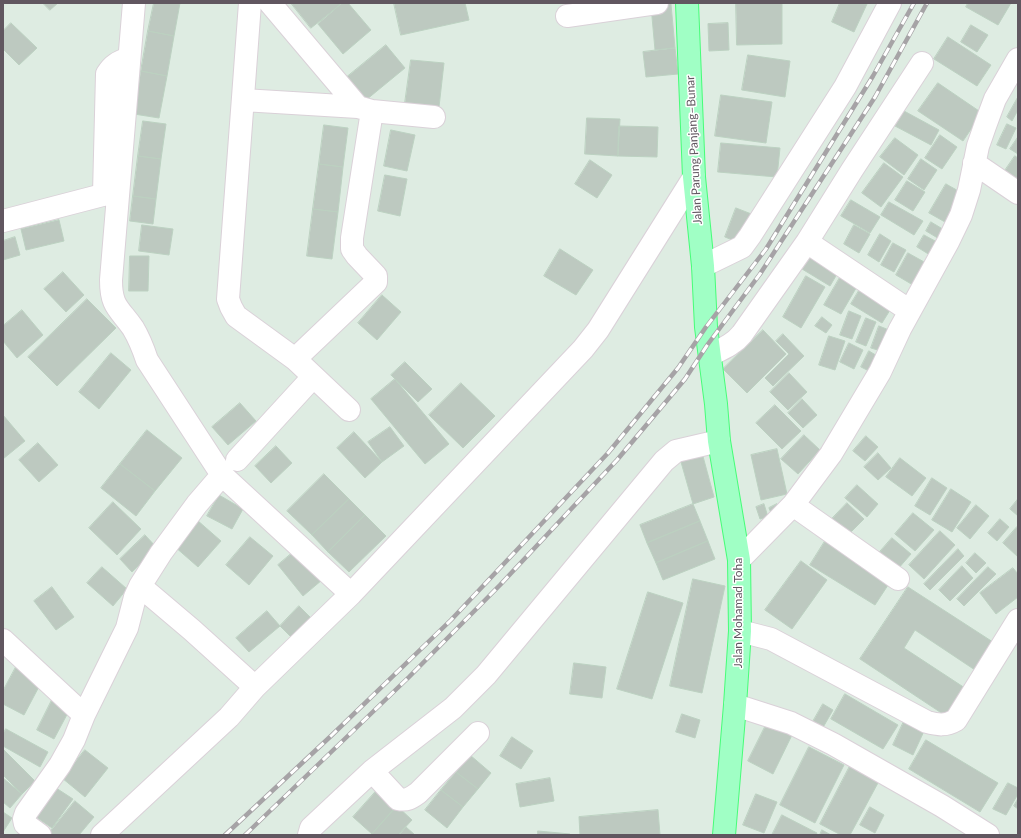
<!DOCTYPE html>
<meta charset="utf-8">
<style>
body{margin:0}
#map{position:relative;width:1021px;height:838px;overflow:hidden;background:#deece2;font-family:Lato,sans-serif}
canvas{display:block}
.frame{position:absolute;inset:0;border:4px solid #615760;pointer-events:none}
</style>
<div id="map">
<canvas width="1021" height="838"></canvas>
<div class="frame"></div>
</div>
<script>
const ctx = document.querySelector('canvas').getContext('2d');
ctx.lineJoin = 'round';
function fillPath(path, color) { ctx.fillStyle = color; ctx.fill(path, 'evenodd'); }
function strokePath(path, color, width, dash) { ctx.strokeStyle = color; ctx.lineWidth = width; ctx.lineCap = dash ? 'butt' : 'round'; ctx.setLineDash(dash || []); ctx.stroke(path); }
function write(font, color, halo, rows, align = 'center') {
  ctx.font = font + ' Lato,sans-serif'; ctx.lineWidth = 3; ctx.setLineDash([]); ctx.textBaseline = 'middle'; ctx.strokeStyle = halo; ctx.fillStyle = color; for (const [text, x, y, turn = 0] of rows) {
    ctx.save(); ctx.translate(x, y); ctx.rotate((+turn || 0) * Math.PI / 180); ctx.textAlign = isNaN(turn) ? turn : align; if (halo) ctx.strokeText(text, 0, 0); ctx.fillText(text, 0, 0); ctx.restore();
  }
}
const building = new Path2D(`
 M43,3H58L50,10Z
 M154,3H180L174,36L148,31Z
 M291,3H338L340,5L311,28Z
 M342,3H348L371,30L343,54L318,24Z
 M394,3H465L469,20L401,35Z
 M736,3H782V44L737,45Z
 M840,3L867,4L854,32L832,22Z
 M968,3H1011L998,25L966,7Z
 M671,4L675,48L655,50L651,6Z
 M11,23L37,48L19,65L3,49V31Z
 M728,23L729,50L709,51L708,24Z
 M971,25L988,35L977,52L961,42Z
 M148,31L174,36L167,76L141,71Z
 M948,37L991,65L977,86L934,59Z
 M386,45L405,68L366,100L347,77Z
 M675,48L678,74L646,77L643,52Z
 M748,55L790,61L785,97L742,90Z
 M411,60L444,63L439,107L405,103Z
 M141,71L167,76L159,118L134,114Z
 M938,83L982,113L963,141L918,111Z
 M721,95L772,102L766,143L715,136Z
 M1018,97V110L1012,121L1007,117Z
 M904,111L939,130L931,145L895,126Z
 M587,118L620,119L618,156L585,154Z
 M143,121L166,124L161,159L138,156Z
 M1007,124L1016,128L1006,149L997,145Z
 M324,125L348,128L343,167L319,164Z
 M619,126L658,127L657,157L618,156Z
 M391,130L415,135L407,171L384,166Z
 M940,135L957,147L942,169L925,158Z
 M1018,137V154L1010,149Z
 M895,138L918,155L904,175L880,157Z
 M721,143L780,148L777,177L718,172Z
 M138,156L161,159L156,199L133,196Z
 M1015,156L1018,158V181L1004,172Z
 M921,159L937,170L924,190L908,179Z
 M590,160L612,175L597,198L575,184Z
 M884,163L903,177L881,207L862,193Z
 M319,164L343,167L338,212L313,209Z
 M385,175L407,179L400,216L378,211Z
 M907,181L925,192L913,211L895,200Z
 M946,184L962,193L945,222L929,213Z
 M133,196L156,199L153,224L130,221Z
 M851,200L880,217L870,233L841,216Z
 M889,202L923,221L914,235L881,215Z
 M736,208L754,215L742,244L725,237Z
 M313,209L338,212L332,259L307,256Z
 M59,220L64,241L26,250L21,229Z
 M931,222L946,231L941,240L926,231Z
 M142,225L173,229L169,255L139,251Z
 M854,225L870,234L859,253L844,244Z
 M880,234L891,241L879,262L868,255Z
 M924,235L937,242L930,255L917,247Z
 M15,237L20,255L3,260V241Z
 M893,243L906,250L894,272L881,265Z
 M560,249L593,270L576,295L544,276Z
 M812,252L840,269L830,286L802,269Z
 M908,253L926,263L913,285L896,275Z
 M130,256H149L148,291H129Z
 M63,272L84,295L66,312L44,289Z
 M842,274L859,283L841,314L824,305Z
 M806,276L825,287L801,328L783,317Z
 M863,284L895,302L882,323L851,304Z
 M382,295L401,312L377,340L358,323Z
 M87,299L116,328L57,386L28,357Z
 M22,310L43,335L17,358L3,341V326Z
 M849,311L861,316L852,339L840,335Z
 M822,317L832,325L826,333L815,326Z
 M866,318L876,322L866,346L856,342Z
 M879,326L889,330L881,351L871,348Z
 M763,330L786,354L747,393L723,369Z
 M783,334L804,356L773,386L765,378L789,354L776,341Z
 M829,336L845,341L835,370L819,365Z
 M849,343L863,350L854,369L840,362Z
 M869,351L879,357L871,372L861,367Z
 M111,353L131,370L99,409L79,392Z
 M405,362L432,389L418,402L391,375Z
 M789,373L807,392L788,410L770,392Z
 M395,379L449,444L425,464L371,399Z
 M461,383L495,416L463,448L429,415Z
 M802,399L817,415L803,428L788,413Z
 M240,403L256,421L228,445L212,427Z
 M775,405L801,431L782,449L756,423Z
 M3,415L25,441L3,459Z
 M390,427L404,446L382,462L368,442Z
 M147,430L182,458L155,491L120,464Z
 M354,432L382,462L365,478L337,448Z
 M804,435L820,450L798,474L781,459Z
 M866,436L878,447L865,461L853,451Z
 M38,443L58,465L39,482L19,460Z
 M276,446L292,463L271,483L255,466Z
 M701,449L714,497L693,504L679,455Z
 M777,449L787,494L761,500L751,455Z
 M878,453L891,468L878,480L864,467Z
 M900,458L926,478L912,496L886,477Z
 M120,464L155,491L136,516L101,488Z
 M324,474L349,499L312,535L287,511Z
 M932,478L947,488L930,515L915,506Z
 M857,485L878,504L867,517L845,498Z
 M951,489L971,502L952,532L932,520Z
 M219,495L243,509L232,529L207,516Z
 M349,499L365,515L328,552L312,535Z
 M1018,499V516L1010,509Z
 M113,502L141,529L117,555L89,528Z
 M847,503L864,519L844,539L828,523Z
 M693,504L700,521L647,543L640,525Z
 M764,504L768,517L760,519L756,507Z
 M777,504L781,514L773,518L769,508Z
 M976,505L989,516L970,539L957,528Z
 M913,513L934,530L915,551L895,534Z
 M365,515L386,536L349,572L328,552Z
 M1000,519L1009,527L997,541L988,533Z
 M197,520L221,541L198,567L174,546Z
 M700,521L708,541L656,563L647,543Z
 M1017,527L1018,528V557L1003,543Z
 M940,531L955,545L924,579L909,565Z
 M145,535L157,548L132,572L120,559Z
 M250,537L273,556L249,585L226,565Z
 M827,538L892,579L875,605L810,565Z
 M892,538L911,554L897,570L878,554Z
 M708,541L715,559L663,580L656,563Z
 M297,549L322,580L303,596L278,565Z
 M958,549L964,556L930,590L924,584Z
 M975,553L986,563L976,573L966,563Z
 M801,561L827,580L792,629L765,610Z
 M962,566L973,578L950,601L939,590Z
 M102,567L127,589L113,606L87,583Z
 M988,567L996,574L964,606L957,599Z
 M1013,568L1018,574V597L996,614L980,593Z
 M693,579L725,586L702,693L670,686Z
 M52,587L74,617L56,630L34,601Z
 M908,587L996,644L978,672L915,630L904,648L968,690L949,718L860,659Z
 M648,592L683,603L652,699L617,689Z
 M299,606L314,621L295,641L280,626Z
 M267,611L280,626L249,652L236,638Z
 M574,663L606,667L602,698L570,694Z
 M16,667L42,681L24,715L3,704V691Z
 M845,694L898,725L883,749L831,719Z
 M53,698L71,707L54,739L37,730Z
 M823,704L833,710L821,731L811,725Z
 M682,714L700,720L695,738L676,732Z
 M905,719L925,729L913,755L893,745Z
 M768,721L793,733L773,774L748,761Z
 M6,729L48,752L40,767L3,746V734Z
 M512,737L533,751L521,769L500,756Z
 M926,740L998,783L980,812L909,769Z
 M809,747L844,765L815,823L780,805Z
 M3,749L35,781L22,794L3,775Z
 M85,750L108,768L85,797L62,778Z
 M470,755L491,773L478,789L456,772Z
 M850,766L879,781L850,835H841L820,824Z
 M456,772L478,789L463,807L441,790Z
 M3,778L22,794L10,808L3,802Z
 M550,778L554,801L520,807L516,784Z
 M1008,783L1018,788V794L1006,815L993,809Z
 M53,786L73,799L52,828L33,815Z
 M378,789L397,806L372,834L353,817Z
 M441,790L463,807L447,828L425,810Z
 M756,794L777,802L764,833L743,825Z
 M1018,799V809L1014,806Z
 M75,801L94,817L79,835H52L49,833Z
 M397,806L412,820L398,835H373L372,834Z
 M870,807L884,815L875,833L860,825Z
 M658,810L660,835H580L579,817Z
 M3,812L12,818L3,832Z
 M782,815L817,833L816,835H772Z
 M406,827L415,835H399Z
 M822,830L831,835H820Z
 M538,831L570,834V835H538Z`);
fillPath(building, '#bdc9c0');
strokePath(building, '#bcd1c1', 1);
const minor = new Path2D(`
 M134,3L111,280C111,307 119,308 133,328C139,338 143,348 147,360L222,475L351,594
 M250,3L228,299L231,307L236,316L295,359L349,410
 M270,3L358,107
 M567,16L657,3
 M243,100L358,107L372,111L434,117
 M974,163L1018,193
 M104,194L107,74C113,64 119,62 129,58
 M3,221L118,191
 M807,242L910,311
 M703,266L742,247L750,236L845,87L890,3
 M710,355C722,349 733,345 742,334L807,242L852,170L922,63
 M295,359L376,282V276L357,256L352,249V238L372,111
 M237,460L313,377
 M793,505L898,579
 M739,560L793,505L831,454L880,372L900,329L948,242L961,215L969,190L978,146L985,126L995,99L1018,59
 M140,586L192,630L255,687
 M740,631L771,639L927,722C938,725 946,726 956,720L1018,620
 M3,640L84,715
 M735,705L791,723L833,744L942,806L988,835
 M372,771L398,799C407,801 411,798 418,793L478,733
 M40,835L25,824L24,819L26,813L60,765L74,740L84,715L127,628L135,597L140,586L161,553L197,504L222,475
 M102,835L229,717L255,687L351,594L583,349L598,330L694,177
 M309,835L311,828L372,771L453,708L486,675L664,461L676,451L719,441`);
const major = new Path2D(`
 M687,3L694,177L703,266L706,327L716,404L719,441L739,560L740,631L735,705L724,835`);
strokePath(minor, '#dad1d8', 24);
strokePath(major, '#46fd78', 24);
strokePath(minor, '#fff', 22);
strokePath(major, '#a0ffc5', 22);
const rail = new Path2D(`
 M225,835L332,735L451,620L608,453L678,368L706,327L766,249L873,76L914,3
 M245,835L409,677L500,585L617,460L685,379L708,344L760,274L875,97L927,3`);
strokePath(rail, '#a6a3a6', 4.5);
strokePath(rail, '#fff', 3, [9]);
write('12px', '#615760', '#fff', [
 ["Jalan Parung Panjang–Bunar",694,150,-93],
 ["Jalan Mohamad Toha",738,613,-90]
]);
</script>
